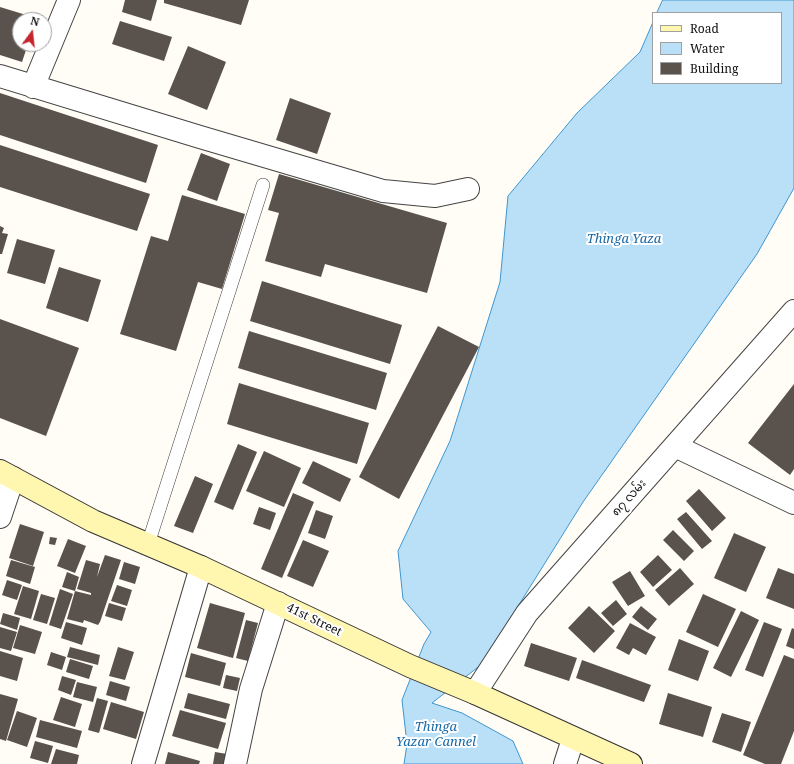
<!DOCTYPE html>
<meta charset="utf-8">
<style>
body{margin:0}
#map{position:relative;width:794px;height:764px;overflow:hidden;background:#fffdf5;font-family:"Noto Serif",serif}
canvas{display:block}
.legend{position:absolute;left:652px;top:12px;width:130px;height:72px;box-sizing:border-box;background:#fff;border:1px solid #a0a0a0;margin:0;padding:5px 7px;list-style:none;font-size:12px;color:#111}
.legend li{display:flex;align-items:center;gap:8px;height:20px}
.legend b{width:20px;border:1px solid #a0a0a0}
.north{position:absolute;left:12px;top:12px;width:40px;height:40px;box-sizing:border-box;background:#fff;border:1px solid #a0a0a0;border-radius:50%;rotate:15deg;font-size:11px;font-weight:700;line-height:16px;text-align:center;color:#111}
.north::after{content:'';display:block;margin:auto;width:14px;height:18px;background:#c4262e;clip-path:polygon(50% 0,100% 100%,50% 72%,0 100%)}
</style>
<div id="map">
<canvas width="794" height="764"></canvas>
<ul class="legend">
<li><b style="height:5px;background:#fff6b0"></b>Road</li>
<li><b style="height:11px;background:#b9e0f7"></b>Water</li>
<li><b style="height:11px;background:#5a524d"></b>Building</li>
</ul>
<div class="north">N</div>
</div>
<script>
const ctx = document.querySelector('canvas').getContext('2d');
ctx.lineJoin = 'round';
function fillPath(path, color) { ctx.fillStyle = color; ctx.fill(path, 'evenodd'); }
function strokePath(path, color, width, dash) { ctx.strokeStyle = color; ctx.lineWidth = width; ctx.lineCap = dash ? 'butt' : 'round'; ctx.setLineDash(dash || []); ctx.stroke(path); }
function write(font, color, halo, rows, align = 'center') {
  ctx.font = font + ' "Noto Serif","Noto Sans Myanmar",serif'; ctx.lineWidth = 4; ctx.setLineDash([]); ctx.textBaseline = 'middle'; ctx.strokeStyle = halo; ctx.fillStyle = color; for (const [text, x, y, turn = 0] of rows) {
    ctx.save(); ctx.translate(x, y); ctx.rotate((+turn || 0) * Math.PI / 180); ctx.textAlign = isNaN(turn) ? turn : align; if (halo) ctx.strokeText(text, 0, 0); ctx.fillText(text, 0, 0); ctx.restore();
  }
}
const water = new Path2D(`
 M663,0H794V188L757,254L583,502L482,664L432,703L462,713L513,741L523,764H404L407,744L402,700L424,644L431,632L403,599L398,551L450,441L500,282L508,196L577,113L640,52L653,22V83H781V13H657Z`);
fillPath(water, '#b9e0f7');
strokePath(water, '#3f96cf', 1);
fillPath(new Path2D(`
 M125,0H157L151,21L122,12Z
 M164,0H249L241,25L164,3Z
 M0,7L36,18L35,20H20V44H28L22,62L0,55Z
 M120,21L172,37L164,61L112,44Z
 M188,46L226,62L207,110L168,94Z
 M0,93L158,145L146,183L0,135Z
 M290,98L331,113L317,154L276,140Z
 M0,145L150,194L137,231L0,187Z
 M201,153L230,164L217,201L187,190Z
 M279,174L447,223L427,293L325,264L321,277L265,261L279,213L268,210Z
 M182,195L245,214L222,289L198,282L176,351L120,334L151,236L168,241Z
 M0,226L4,228L2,233L8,234L2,254H0Z
 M17,239L55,250L45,284L7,273Z
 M59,267L101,280L88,322L46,308Z
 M262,281L402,325L390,364L250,321Z
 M0,319L79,348L46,436L0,418Z
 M438,326L479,347L399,499L359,477Z
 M249,331L387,373L376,410L238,368Z
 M239,383L369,423L357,464L227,424Z
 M794,384V469L790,475L748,443Z
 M238,444L257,452L233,510L214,502Z
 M264,451L301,468L284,507L246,491Z
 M313,461L351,479L340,502L302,483Z
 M195,476L213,484L193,533L174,526Z
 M699,489L726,518L712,531L686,501Z
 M293,493L314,502L282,578L261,569Z
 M259,507L276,513L270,530L253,524Z
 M316,510L333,516L325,539L308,533Z
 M686,512L712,541L702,549L677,519Z
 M20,524L44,532L33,566L9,558Z
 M673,530L694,551L684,561L663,540Z
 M734,533L766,547L746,592L714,578Z
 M50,537L57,538L55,545L49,544Z
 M68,539L86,546L75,573L57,566Z
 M303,540L329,551L313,587L287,576Z
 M105,555L121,560L100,622L98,625L84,620L83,623L67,619L75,591L91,595V593L77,589L86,560L100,564L97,577Z
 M658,555L672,570L653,587L640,572Z
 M11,560L35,567L30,584L6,576Z
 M124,562L140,567L135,584L119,579Z
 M680,568L694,584L669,606L655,590Z
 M778,568L794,574V609L766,598Z
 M630,571L645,596L628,606L612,582Z
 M67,572L79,577L75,591L62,587Z
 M7,580L22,585L17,600L2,595Z
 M117,585L132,590L127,606L111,601Z
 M23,586L39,591L31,619L14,614Z
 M60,589L73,594L61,629L49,625Z
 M41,594L55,598L47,624L33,620Z
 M703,594L736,609L718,647L686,632Z
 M616,600L627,614L613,626L601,613Z
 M109,603L126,608L122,621L105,616Z
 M210,603L245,613L233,658L197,648Z
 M589,606L615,631L594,653L568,628Z
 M641,606L657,619L648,630L632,617Z
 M741,611L759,620L731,677L713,668Z
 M3,613L20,618L17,630L0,624Z
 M246,620L258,623L248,661L236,658Z
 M66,622L87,628L82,645L61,638Z
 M764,622L782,629L763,677L745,670Z
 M630,623L656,637L646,655L633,648L629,655L616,648Z
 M20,625L42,632L35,654L13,648Z
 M0,627L17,632L11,651L0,648Z
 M792,628L794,629V649L786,646Z
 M679,639L709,651L698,681L668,670Z
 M531,643L577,658L569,681L524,666Z
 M70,647L100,655L98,665L67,657Z
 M118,647L134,652L125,680L109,676Z
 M0,651L23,658L17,681L0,676Z
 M51,652L66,657L62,670L47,665Z
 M191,653L226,663L220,686L185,677Z
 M784,655L794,659V731L781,764H765L743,755Z
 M70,659L93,666L89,679L66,672Z
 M582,660L651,685L644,702L576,678Z
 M226,675L240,678L237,691L223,688Z
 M62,676L76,680L71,695L58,690Z
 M110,681L130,687L126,701L106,695Z
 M77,682L97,687L93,702L73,697Z
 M188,693L230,704L226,719L184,708Z
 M668,693L712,707L703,737L659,724Z
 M0,694L18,699L6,741L0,739Z
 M61,697L82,704L75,727L53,720Z
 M97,698L108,701L99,733L88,730Z
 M111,702L144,712L136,739L103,729Z
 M180,710L226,723L218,749L172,736Z
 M17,711L37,718L27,747L7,740Z
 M722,713L751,722L741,752L712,742Z
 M40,720L82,731L77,748L36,737Z
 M35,741L53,746L48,763L30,758Z
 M56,749L79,755L77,764H51Z
 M168,752L200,761L199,764H165Z
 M215,752L227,754L224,764H213Z`), '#5a524d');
const service = new Path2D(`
 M148,544L263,185`);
const minor = new Path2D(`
 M0,76L200,137L383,191L435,196L468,189
 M33,87L69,0
 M675,446L794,503
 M0,517L13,478
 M475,693L527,613L794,311
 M143,764L201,567
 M235,764L251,689L278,603
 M565,764L573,739`);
const secondary = new Path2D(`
 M0,471L93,521L201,567L410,666L475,693L631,764`);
strokePath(service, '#444', 14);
strokePath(minor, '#444', 24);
strokePath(secondary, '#333', 24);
strokePath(service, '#fff', 13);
strokePath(minor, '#fff', 22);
strokePath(secondary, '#fff6b0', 22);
write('12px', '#111', '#fff', [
 ["၈၇ လမ်း",629,498,-48],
 ["41st Street",314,620,26]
]);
write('italic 13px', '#1768a6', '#fff', [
 ["Thinga Yaza",624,239],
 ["Thinga",436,727],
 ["Yazar Cannel",436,742]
]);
</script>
